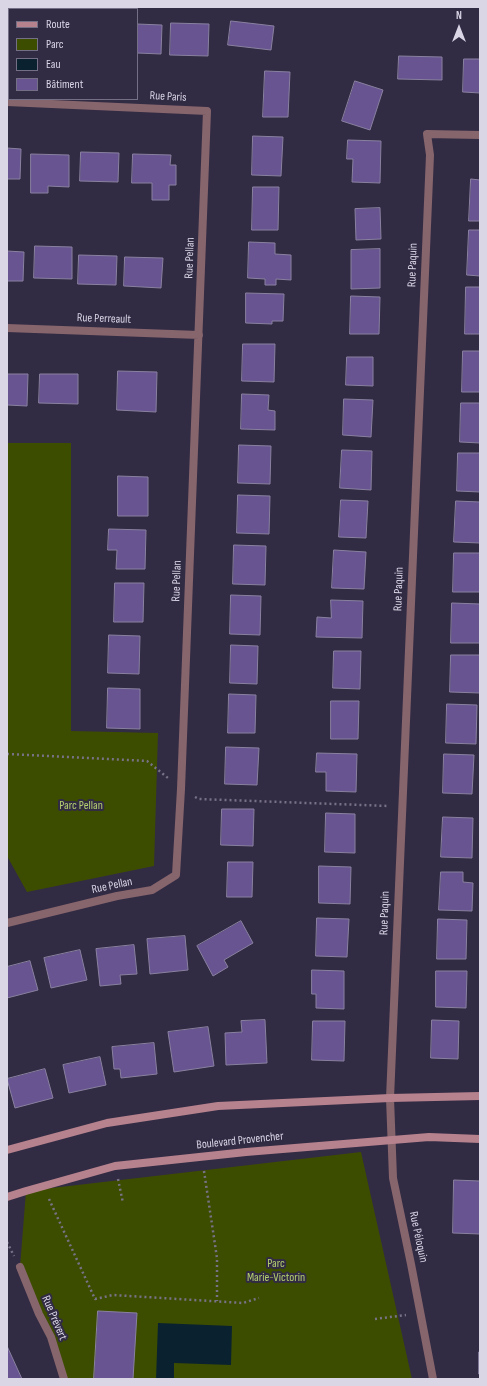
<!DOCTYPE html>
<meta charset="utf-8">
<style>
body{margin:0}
#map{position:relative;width:487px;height:1386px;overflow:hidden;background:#322b44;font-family:"Sofia Sans Condensed",sans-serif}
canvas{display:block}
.frame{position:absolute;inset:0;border:8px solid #dad6e6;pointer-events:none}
.legend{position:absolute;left:8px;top:8px;width:130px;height:92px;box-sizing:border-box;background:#322b44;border:1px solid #756f85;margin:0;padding:5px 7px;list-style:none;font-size:12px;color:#dad6e6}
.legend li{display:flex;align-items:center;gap:8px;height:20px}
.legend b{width:20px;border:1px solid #756f85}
.north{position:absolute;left:439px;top:8px;width:40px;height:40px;-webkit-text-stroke:3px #322b44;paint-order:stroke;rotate:0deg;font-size:11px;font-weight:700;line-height:16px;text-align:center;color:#dad6e6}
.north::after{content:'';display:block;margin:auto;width:14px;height:18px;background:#dad6e6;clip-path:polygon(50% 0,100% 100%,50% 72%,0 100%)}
</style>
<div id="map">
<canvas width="487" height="1386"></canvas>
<div class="frame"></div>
<ul class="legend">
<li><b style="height:5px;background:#b6828d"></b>Route</li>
<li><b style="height:11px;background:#3d4d00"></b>Parc</li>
<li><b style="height:11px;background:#0a222f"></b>Eau</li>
<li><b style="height:11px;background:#675491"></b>Bâtiment</li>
</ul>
<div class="north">N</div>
</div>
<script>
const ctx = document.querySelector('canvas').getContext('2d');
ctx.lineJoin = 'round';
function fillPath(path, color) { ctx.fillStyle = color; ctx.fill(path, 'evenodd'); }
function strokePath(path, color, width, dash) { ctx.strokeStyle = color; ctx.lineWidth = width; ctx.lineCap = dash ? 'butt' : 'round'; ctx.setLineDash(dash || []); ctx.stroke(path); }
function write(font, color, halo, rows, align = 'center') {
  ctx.font = font + ' "Sofia Sans Condensed",sans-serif'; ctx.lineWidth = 4; ctx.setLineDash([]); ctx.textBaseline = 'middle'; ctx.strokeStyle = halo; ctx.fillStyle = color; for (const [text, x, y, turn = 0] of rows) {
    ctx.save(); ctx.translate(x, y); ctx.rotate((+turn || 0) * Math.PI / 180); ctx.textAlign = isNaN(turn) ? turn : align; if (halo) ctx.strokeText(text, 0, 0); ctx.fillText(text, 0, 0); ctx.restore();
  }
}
fillPath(new Path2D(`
 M7,443H71V731L158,733L154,866L27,892L7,856Z
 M361,1152L412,1379H64L20,1267L26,1191Z`), '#3d4d00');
fillPath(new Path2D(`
 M158,1323L232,1326L231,1365L174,1363V1379H156Z`), '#0a222f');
const building = new Path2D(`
 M42,7H62V9H42Z
 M7,21H9V51L7,50Z
 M231,21L274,26L271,50L228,45Z
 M171,23L209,24L208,56L170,55Z
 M137,24L162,25L161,54L137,53Z
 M399,56L442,57V80L398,79Z
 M464,59H480V93L463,92Z
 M265,71L290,72L288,117H263Z
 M355,81L383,90L370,130L342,121Z
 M253,136L283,137L281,176L252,175Z
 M348,140L381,141L380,183L352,182L353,159H347Z
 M7,148L21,149L20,179H7Z
 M81,152L119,153L118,182L80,181Z
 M31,154L69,155V187L48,186V193H31Z
 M133,154L171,155L170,165H176V185H169V200H152V183H132Z
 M471,179L480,180V221H469Z
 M253,187H279L278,230H252Z
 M380,208L381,239L356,240L355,209Z
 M469,230H480V276L467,275Z
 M249,242L275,243V254L291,255V280L276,279V285H265V279L248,278Z
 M35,246L72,247V279L34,278Z
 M380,249V288L351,289V250Z
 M7,251L24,252L23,281H7Z
 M79,255L117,256L116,285L78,284Z
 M125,257L163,258L161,288L124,286Z
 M466,287H480V334H465Z
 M246,293L284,294L283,321H272V324L246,323Z
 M351,296L380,297L379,334H350Z
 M243,344H275L274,382L242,381Z
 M463,351H480V392H462Z
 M347,357H373V386L346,385Z
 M118,371L157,372L156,412L117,410Z
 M7,374H28L27,406L7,405Z
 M40,374H78V404L39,403Z
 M242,394L269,395L268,410L275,411V430L241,429Z
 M344,399L373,400L371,437L343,435Z
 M461,403H480V443L460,442Z
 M239,445L271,446L270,484L238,483Z
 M342,450L372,451L371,490L340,488Z
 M458,453H480V492L457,491Z
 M118,476L148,477V516H118Z
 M238,495L270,496L269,534L237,533Z
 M341,500L368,501L366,538L339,537Z
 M456,501L480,502V543L454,542Z
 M109,529L146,530L145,569H116L117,550H108Z
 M234,545L266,546L265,585L233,584Z
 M334,550L366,552L364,589L332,588Z
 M454,553H480V592H453Z
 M115,583H144L143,622H114Z
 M231,595L261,596L260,635L230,634Z
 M331,600L363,601L362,638L316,637L317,617L331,618Z
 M452,603L480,604V643H451Z
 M109,635L140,636L139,674L108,673Z
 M231,645L258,646L257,684L230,683Z
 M334,651H361L360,689L333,688Z
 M451,655H480V693L450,692Z
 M108,688L140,689V729L107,728Z
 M229,694L256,695L255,733H228Z
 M331,701H359L358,739H331Z
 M447,704L477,705L476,744L446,743Z
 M226,747L259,748L257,785L225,784Z
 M317,753L357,754L356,792L326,791V772H316Z
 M444,754L474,755L472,794L443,793Z
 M222,809H254L253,846L221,845Z
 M326,813L355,814V853L325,852Z
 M443,817L473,818L472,858L441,857Z
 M228,862H253L252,897H227Z
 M319,866L351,867L350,904L319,903Z
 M441,872H463V882L473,883L472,911L439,910Z
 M317,918L349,919L347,957L316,956Z
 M438,919L467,920L466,959H437Z
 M241,921L253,943L224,960L228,967L213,976L197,946Z
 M185,936L188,970L150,974L147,939Z
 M134,945L137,974L120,975L121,984L100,986L96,949Z
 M80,950L87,980L51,988L44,958Z
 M30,961L38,990L7,998V967Z
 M312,970L344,971V1009L316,1008V994H312Z
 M436,971H467L466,1008L436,1007Z
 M265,1020L267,1063L226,1065L225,1033L242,1032L241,1021Z
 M432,1020L459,1021L458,1059L431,1058Z
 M313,1021H345L344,1061L312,1060Z
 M208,1027L214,1066L174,1072L168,1032Z
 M154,1043L157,1074L121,1078L120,1069H114L112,1047Z
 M100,1057L106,1085L69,1093L63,1065Z
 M45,1069L53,1098L15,1108L7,1079Z
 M454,1180L480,1181V1234L453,1233Z
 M98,1311L137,1313L133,1379H94Z
 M7,1346L22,1379H7Z
 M479,1352H480V1374H479Z`);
fillPath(building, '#675491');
strokePath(building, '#89819f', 1);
strokePath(new Path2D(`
 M7,754L147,761L168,778
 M195,797L199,799L389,806
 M204,1171L217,1258V1301
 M118,1179L123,1203
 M49,1199L95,1299L113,1295L243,1303L259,1298
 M7,1242L14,1256
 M375,1319L406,1315`), '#787287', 2.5, [2, 3]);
strokePath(new Path2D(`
 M7,102L207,111L181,789L176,875L152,890L117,896L7,923
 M7,328L199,335
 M20,1267L39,1314L51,1337L64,1379
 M433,1379L411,1264L393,1178L390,1098L430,155L427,134L480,135`), '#86656c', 8);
strokePath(new Path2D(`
 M7,1150L107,1123L218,1106L390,1098L480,1096
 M7,1197L26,1191L115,1166L246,1152L429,1137L480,1139`), '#b6828d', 8);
write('12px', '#dad6e6', '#322b44', [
 ["Rue Paris",168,97,3],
 ["Rue Pellan",190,258,-88],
 ["Rue Paquin",413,265,-88],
 ["Rue Perreault",104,319,2],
 ["Rue Pellan",177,581,-88],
 ["Rue Paquin",399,589,-88],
 ["Rue Pellan",112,886,-12],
 ["Rue Paquin",385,913,-88],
 ["Boulevard Provencher",240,1141,-6],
 ["Rue Péloquin",418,1237,78],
 ["Rue Prévert",54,1318,67]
]);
write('12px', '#b5d06f', '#322b44', [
 ["Parc Pellan",81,806],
 ["Parc",276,1264],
 ["Marie-Victorin",276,1278]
]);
</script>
